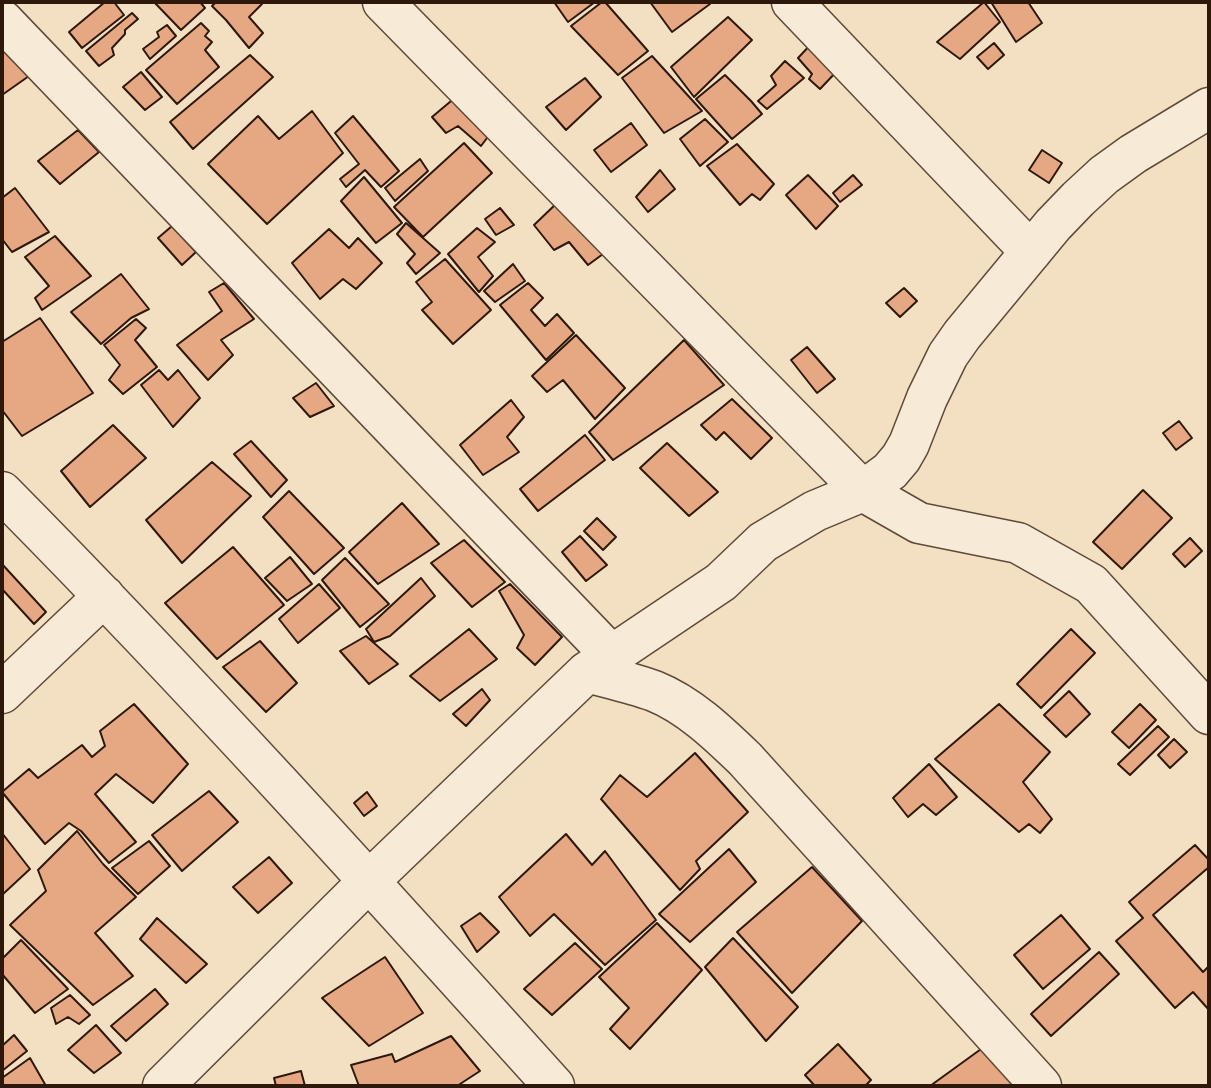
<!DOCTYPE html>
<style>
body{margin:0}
#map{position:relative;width:1211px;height:1088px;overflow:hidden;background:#f3e0c3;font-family:"Old Standard TT",serif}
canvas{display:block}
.frame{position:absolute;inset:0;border:4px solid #2e180c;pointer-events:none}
</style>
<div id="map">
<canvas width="1211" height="1088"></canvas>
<div class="frame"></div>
</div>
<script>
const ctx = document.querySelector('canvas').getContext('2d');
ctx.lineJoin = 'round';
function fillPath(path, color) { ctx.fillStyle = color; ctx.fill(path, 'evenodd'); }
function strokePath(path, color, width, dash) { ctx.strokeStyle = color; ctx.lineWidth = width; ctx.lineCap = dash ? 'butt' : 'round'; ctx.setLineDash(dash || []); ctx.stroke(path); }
const building = new Path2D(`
 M105,2H114L124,15L82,48L69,32Z
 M154,2H200L205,8L181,30Z
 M216,2H260L262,4L249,17L263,33L249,48L226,20L212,6Z
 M554,2H595L568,22Z
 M602,2H605L648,51L618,75L571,26Z
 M650,2H708L710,4L672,32Z
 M984,2L1000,22L960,59L937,42Z
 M991,2H1028L1042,23L1016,42Z
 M132,13L138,19L125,30V34L112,48L114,55L99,66L86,51Z
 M728,17L752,40L694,97L671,67Z
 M201,23L209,31L205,36L212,42L205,50L219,67L177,104L146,70Z
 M167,25L176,36L150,59L143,49L159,37L157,32Z
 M813,42L838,70L820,89L809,79L812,74L798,58Z
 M994,43L1004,55L988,69L977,57Z
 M2,49L29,76L2,95Z
 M250,55L273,77L193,149L170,122Z
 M652,56L702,111L664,133L622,78Z
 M785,61L804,78L767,109L758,101L776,85L771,76Z
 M141,72L162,97L145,110L123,87Z
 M725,75L751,101L762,114L732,139L696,99Z
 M585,78L601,97L566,130L546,107Z
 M457,96L493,130L481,146L458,126L446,133L432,117Z
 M312,111L343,153L267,224L208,164L258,116L279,139Z
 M353,116L399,171L381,187L365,170L346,187L340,179L359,164L335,133Z
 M705,119L728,142L700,166L680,139Z
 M631,123L647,145L611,172L594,150Z
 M78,130L99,152L60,184L38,161Z
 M464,143L492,173L423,237L394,207Z
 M737,144L774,184L760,200L752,194L740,205L707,166Z
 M1042,150L1062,163L1049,183L1029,170Z
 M420,159L428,171L395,201L385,188Z
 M660,170L675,189L648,212L636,197Z
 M808,175L838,206L816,229L786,195Z
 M853,175L862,185L840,202L833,193Z
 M364,177L402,223L376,243L341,201Z
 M15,188L49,232L12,252L2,239V198Z
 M558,202L603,254L588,265L569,242L554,250L534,225Z
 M500,208L514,225L496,235L485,219Z
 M406,223L440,253L416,274L407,263L415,254L397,234Z
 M172,226L196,252L182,265L158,238Z
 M477,228L495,242L478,257L493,276L479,292L448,254Z
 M329,229L349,248L358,238L382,263L356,289L343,279L320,299L292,263Z
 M55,236L91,276L42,310L35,298L49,286L25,257Z
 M445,259L491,310L453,344L422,310L432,302L416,282Z
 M513,264L525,281L495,302L484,291Z
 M121,274L149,309L131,318L101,344L71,312Z
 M224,283L254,319L221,340L233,355L208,380L177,345L222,311L209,292Z
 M528,283L543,298L531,310L545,326L557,314L574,333L546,360L500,305Z
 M904,288L917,301L900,317L886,303Z
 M40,318L93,393L22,436L2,410V342Z
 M136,319L146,328L135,340L157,367L123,394L109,380L120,365L104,345Z
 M576,335L625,388L595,419L563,380L547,392L532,376Z
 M684,340L724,385L613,460L589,432Z
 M807,347L835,379L817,393L791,360Z
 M159,370L168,380L178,370L200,398L173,427L141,385Z
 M316,383L334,406L310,417L293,398Z
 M732,399L772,438L751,459L724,432L716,440L701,425Z
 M511,400L524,417L507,437L519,452L483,475L460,445Z
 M1179,421L1192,438L1176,450L1163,433Z
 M113,425L146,458L90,507L61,471Z
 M585,435L605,460L538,511L520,489Z
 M251,441L287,480L271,497L234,454Z
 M667,443L718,492L689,516L640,468Z
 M212,462L251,496L182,563L146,520Z
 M1143,490L1172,518L1122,569L1093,542Z
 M289,491L344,548L314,574L263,517Z
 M402,503L439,544L378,584L349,552Z
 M597,518L616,537L603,550L584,531Z
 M580,536L607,565L586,581L562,552Z
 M1190,538L1202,551L1185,567L1173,554Z
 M464,540L505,582L472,607L431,563Z
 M233,547L284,605L217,659L165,603Z
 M290,557L312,584L287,601L265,578Z
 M345,558L389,604L360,627L322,580Z
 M2,564L46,612L34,624L2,589Z
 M421,578L435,596L390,636L374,642L366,629Z
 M319,584L340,608L298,643L279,619Z
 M510,584L562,637L535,665L517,648L524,635L499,591Z
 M469,629L497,659L440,701L410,676Z
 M1071,629L1095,653L1041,708L1017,684Z
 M366,636L398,664L369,684L340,651Z
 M260,641L297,683L266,712L223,667Z
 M482,689L490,700L466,726L453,714Z
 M1069,691L1090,714L1066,737L1044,715Z
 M134,704L188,764L153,803L116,774L95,794L136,842L109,863L81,831L69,823L45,844L2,792L29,769L38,778L82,745L92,757L105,746L100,731Z
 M999,704L1050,752L1023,782L1052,819L1040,833L1029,824L1019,832L935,759Z
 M1140,704L1156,720L1129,748L1112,732Z
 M1158,726L1169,737L1130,775L1118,764Z
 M1174,739L1187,752L1170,768L1158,755Z
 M695,753L748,812L696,861L700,869L680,890L601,799L620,775L647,797Z
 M929,764L957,797L936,815L923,804L908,817L893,798Z
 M209,791L238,822L182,871L152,835Z
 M367,792L377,806L364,816L354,803Z
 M77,831L103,864L136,897L95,933L133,976L93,1005L10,925L46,891L38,870Z
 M2,833L30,869L2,895Z
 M566,834L592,865L605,851L656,920L605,965L554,914L530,936L499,897Z
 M149,841L170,866L138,894L112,868Z
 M1195,845L1209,860V867L1153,915L1203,972L1209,966V1010L1193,992L1175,1008L1116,941L1143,918L1129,902Z
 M729,849L756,882L690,942L659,914Z
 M269,857L292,883L258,913L233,887Z
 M812,867L862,921L792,993L737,932Z
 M480,913L499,932L477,952L461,926Z
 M1061,915L1090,949L1043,989L1014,955Z
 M157,918L207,964L186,983L140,939Z
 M657,923L702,970L630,1049L610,1029L629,1008L599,977Z
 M733,938L798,1007L766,1041L705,967Z
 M21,940L68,989L35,1013L2,974V959Z
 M575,943L602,969L552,1015L524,989Z
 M1099,952L1119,974L1051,1036L1031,1014Z
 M385,957L423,1013L369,1046L322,998Z
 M155,989L168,1004L126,1041L111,1026Z
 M70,995L90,1015L79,1024L68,1017L56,1024L51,1008Z
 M96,1025L121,1053L94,1073L68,1050Z
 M14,1035L27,1051L2,1071V1046Z
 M451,1036L480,1071L457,1086H359L351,1065L392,1054L395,1062Z
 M838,1044L871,1080L865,1086H815L805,1075Z
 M988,1044L1022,1086H930Z
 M30,1058L46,1086H2V1078Z
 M301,1071L305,1086H276L274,1078Z`);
fillPath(building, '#e6a883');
strokePath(building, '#2e180c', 2);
const street = new Path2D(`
 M383,2L863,491L919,523L1018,543L1091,584L1209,714
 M792,2L1031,252
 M2,20L611,655
 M2,492C192,684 373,885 554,1086
 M587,672C609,678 632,683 654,691C689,705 718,733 745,759L1041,1086
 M2,693L104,596
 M163,1086L369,881L587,672L721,582L763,542L815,511L863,491L890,471L901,458L909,444L927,398L948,355L962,335L1053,225L1078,199L1104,175L1133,154L1209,108`);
strokePath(street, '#5f4a3a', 43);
strokePath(street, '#f7ebd8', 40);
</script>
